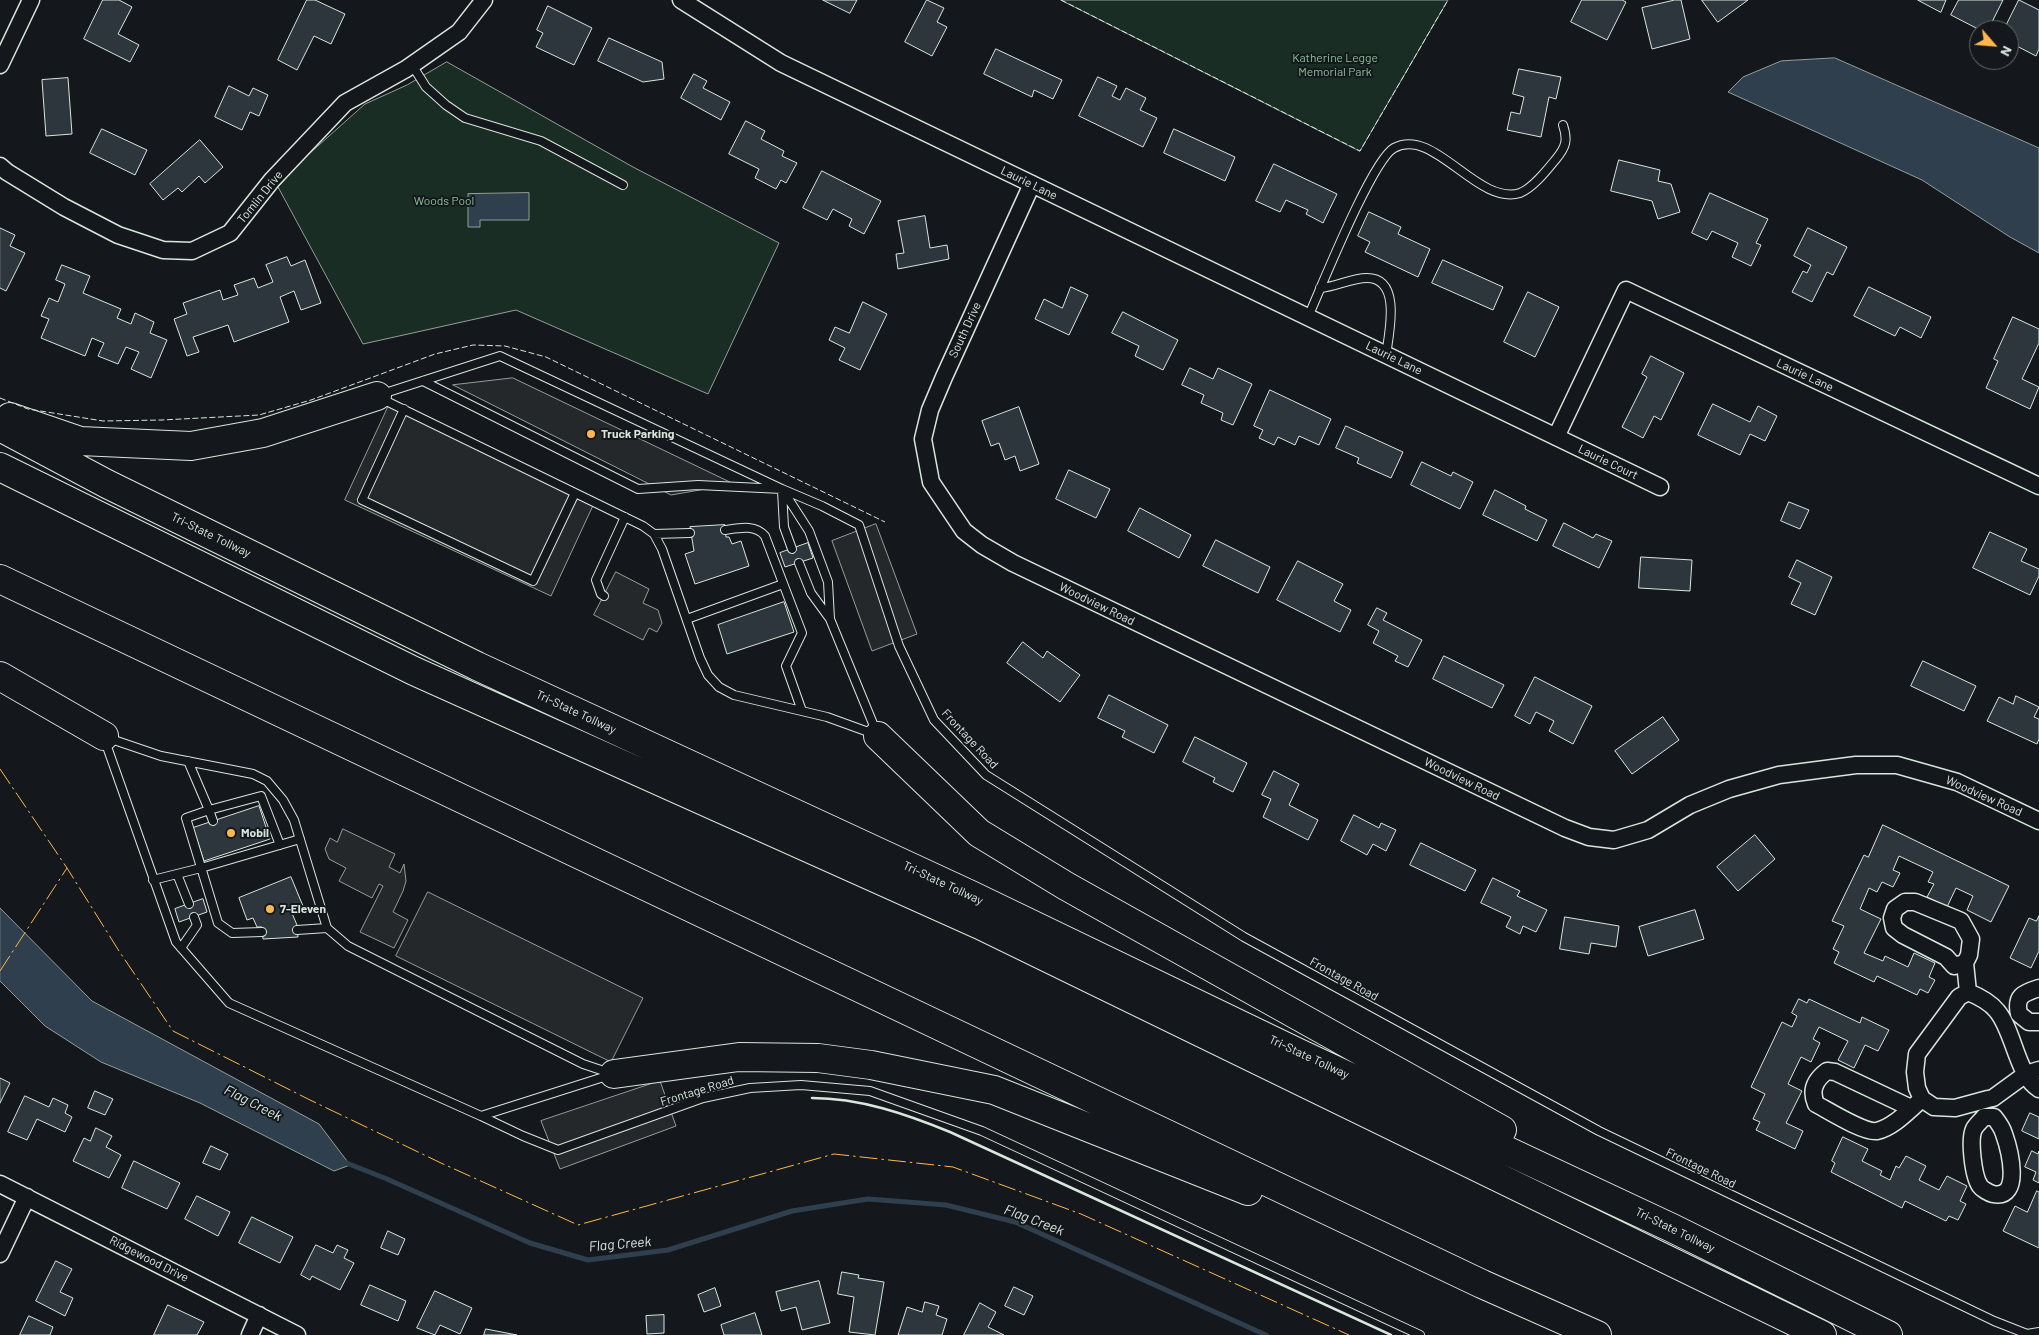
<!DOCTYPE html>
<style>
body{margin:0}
#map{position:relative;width:2039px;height:1335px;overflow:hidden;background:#14181c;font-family:Barlow,sans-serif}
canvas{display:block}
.north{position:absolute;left:1969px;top:20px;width:50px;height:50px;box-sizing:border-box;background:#14181c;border:1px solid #626a69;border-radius:50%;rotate:117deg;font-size:14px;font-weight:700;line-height:20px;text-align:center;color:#d8e6dc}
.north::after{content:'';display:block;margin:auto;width:18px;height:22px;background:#ffb74d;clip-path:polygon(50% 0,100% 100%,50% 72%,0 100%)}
</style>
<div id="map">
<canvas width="2039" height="1335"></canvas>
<div class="north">N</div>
</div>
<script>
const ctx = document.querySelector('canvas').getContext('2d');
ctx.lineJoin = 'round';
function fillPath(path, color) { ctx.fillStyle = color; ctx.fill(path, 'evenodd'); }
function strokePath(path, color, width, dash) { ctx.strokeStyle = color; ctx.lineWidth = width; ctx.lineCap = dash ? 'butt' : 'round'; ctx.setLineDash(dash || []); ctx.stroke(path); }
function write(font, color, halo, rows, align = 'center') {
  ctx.font = font + ' Barlow,sans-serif'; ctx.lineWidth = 4; ctx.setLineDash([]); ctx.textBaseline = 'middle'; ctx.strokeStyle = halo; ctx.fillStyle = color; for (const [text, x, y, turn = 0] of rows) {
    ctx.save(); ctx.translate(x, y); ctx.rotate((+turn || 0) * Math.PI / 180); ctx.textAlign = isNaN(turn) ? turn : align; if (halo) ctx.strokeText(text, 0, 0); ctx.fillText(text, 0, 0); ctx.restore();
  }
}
const green = new Path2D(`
 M1061,0H1448L1360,151Z
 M447,62L633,167L779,243L708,394L516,310L363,344L278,187L301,161L365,104L407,85Z`);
fillPath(green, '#1a2d24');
strokePath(green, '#939e99', 1);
const parking = new Path2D(`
 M513,378L734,484L671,495L453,385Z
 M390,403L596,499L551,596L345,500Z
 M876,524L917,634L872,651L832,541Z
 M616,572L649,589L643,603L658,610L662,623L657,632L649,628L643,640L594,615Z
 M343,829L395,854L389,867L400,873L404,864L406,881L403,891L393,912L408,920L394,948L360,932L383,886L379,884L372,898L339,881L346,868L329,859L325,849L330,838L337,842Z
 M428,892L643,998L611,1062L396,956Z
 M660,1081L676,1126L560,1169L541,1121Z`);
fillPath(parking, '#24282b');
strokePath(parking, '#939e99', 1);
const water = new Path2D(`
 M1835,58L2039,148V253L2010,237L1922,180L1728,92L1743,77L1781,61Z
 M529,193V220H480V227H468V194Z
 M0,908L92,1001L319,1124L350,1165L334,1171L200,1103L101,1062L45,1026L0,981Z`);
fillPath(water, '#2f3f4d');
strokePath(water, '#939e99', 1);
strokePath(new Path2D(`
 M344,1162L387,1179L530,1243L588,1260L668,1250L792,1211L868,1199L946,1205L1015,1222L1266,1335`), '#2f3f4d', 5);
const building = new Path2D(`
 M103,0H119L132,7L118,34L139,45L130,62L84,39Z
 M307,0H315L345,14L331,44L314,36L297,70L278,60Z
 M823,0H857L850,13Z
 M927,0L944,8L937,22L947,27L932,56L905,42Z
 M1582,0H1622L1626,2L1607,40L1571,22Z
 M1675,0H1681L1690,39L1652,49L1642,8Z
 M1702,0H1748L1718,22Z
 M1918,0H1946L1941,12Z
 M1959,0H2003L1988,30H1980L1951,15Z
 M2019,0L2039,10V49L2036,56L2009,42V30H2004Z
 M548,6L592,28L574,65L536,47L543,33L537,30Z
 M609,38L662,62L664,79L643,82L598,61Z
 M996,49L1062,80L1053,99L1034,90L1032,97L984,74Z
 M1519,69L1561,77L1556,99L1549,97L1541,137L1507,130L1511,112L1520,114L1524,97L1513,94Z
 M694,74L707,81L703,88L730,102L721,120L681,98Z
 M1098,77L1117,86L1112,96L1120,100L1126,88L1146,98L1140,110L1157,118L1143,147L1079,116Z
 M68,78L72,134L46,136L42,80Z
 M229,86L249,96L253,88L268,95L259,116L250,112L242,130L215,117Z
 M746,121L765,131L761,139L784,151L782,156L797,163L786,183L781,180L776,189L755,178L759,169L729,154Z
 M102,129L147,150L135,175L90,153Z
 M1174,129L1235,157L1225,181L1164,153Z
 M200,140L223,167L205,183L199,176L182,192L178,188L163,200L150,184Z
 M1619,160L1660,170L1658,181L1671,184L1680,212L1658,219L1652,201L1611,191Z
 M1274,164L1337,194L1323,223L1306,214L1308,210L1286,200L1280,212L1256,201Z
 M822,171L881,201L864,234L849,226L852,219L833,209L827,220L803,208Z
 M1710,193L1768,219L1756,243L1761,245L1751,266L1732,257L1738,243L1712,231L1707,240L1692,233Z
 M1369,212L1401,227L1398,234L1430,249L1418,277L1365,252L1370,242L1358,236Z
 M925,216L930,248L947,245L949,259L898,269L896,254L904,253L898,221Z
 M0,228L15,235L10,246L25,253L6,291L0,288Z
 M1808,228L1847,247L1833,275L1827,272L1812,302L1792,292L1803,271L1807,273L1811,265L1794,256Z
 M287,257L291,266L305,260L321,303L301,310L294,291L280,297L289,322L234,342L228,325L193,337L199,352L187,356L174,319L187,314L183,303L220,290L223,300L238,295L234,285L254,278L258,288L273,282L266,265Z
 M1443,260L1503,287L1493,310L1432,283Z
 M62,265L90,276L83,293L121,309L117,318L131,324L135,313L154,322L150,333L167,340L151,378L131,369L139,352L126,347L118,364L98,356L104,343L92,338L85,356L41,338L49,319L41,316L49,298L58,302L65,284L56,280Z
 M1071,287L1088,295L1069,335L1035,319L1044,299L1062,308Z
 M1869,287L1931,317L1921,338L1900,327L1895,336L1854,316Z
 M1528,292L1559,307L1535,357L1504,342Z
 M863,302L887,314L860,370L839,360L845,348L829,340L835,327L849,333Z
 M1123,312L1178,340L1163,370L1135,356L1139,346L1112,333Z
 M2013,317L2039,329V343L2022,379L2039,387L2030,409L1986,388L1998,361L1994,359Z
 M1651,356L1684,373L1661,420L1654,416L1643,438L1622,427L1647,377L1642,374Z
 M1190,368L1213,379L1218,368L1252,384L1233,425L1221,420L1223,413L1201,403L1204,395L1182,385Z
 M1270,390L1331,419L1319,445L1299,436L1295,445L1278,437L1274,445L1259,438L1263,430L1254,426Z
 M1713,404L1750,422L1758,406L1777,416L1765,441L1750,434L1740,455L1698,435Z
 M1019,407L1039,464L1020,471L1015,456L1005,460L999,443L991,446L982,421Z
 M1346,426L1403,452L1391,478L1357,463L1359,458L1336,448Z
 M1422,462L1451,476L1453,472L1473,482L1460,509L1411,485Z
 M1069,470L1110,489L1096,518L1056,499Z
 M1495,490L1526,506L1525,509L1547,520L1537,541L1483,515Z
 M1789,502L1809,510L1800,529L1781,521Z
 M1140,508L1191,535L1179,558L1128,531Z
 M1564,523L1593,538L1596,534L1612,541L1599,568L1553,546Z
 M725,525L726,537H729L732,544L741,541L749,566L695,584L685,554L694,551L690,527Z
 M1990,532L2027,549L2021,561L2039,569V576L2030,595L1973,568Z
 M1216,540L1270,567L1258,593L1203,566Z
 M808,543L813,558L785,567L780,553Z
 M1641,557L1692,560L1690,591L1639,588Z
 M1797,560L1832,577L1815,615L1791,604L1801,583L1789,577Z
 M1298,561L1343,584L1334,601L1351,610L1340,632L1277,600Z
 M784,602L794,632L727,654L718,625Z
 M1377,608L1387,613L1383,620L1422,640L1408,667L1395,661L1398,656L1373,643L1379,631L1368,625Z
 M1023,642L1043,658L1047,651L1080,675L1060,702L1007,663Z
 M1444,656L1504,685L1492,708L1433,679Z
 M1923,661L1976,686L1964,711L1911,686Z
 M1535,677L1592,706L1573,744L1549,731L1554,721L1536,712L1530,724L1515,716Z
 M1109,695L1168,725L1154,753L1122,737L1125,731L1098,718Z
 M2016,696L2039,707L2034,717L2039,719V739L2037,744L1987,721L1999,697L2013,704Z
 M1663,717L1679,740L1632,774L1615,751Z
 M1195,737L1247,763L1233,792L1213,782L1215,778L1183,762Z
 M1274,771L1299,784L1289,805L1318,820L1308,840L1263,817L1271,799L1262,795Z
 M259,806L270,839L204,861L193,828Z
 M1354,815L1379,828L1381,823L1396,830L1386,851L1373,844L1367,855L1341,841Z
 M1883,825L2009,886L1991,922L1967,910L1973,896L1956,888L1947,907L1927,897L1934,884L1928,882L1933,872L1899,856L1893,870L1900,873L1893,887L1882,882L1877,892L1869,888L1860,909L1881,919L1864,953L1883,961L1885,956L1908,967L1914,953L1935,963L1929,977L1935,980L1928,993L1920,989L1917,995L1877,976L1874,982L1834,963L1839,952L1833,949L1844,926L1832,921L1864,855L1868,857Z
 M1755,835L1775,859L1738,891L1717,867Z
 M1421,843L1476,870L1465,891L1410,865Z
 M291,877L303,906L291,911L297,925L298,937L263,939L262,927H257L253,918L247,920L239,898Z
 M1493,878L1520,891L1517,896L1547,910L1536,932L1523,926L1520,934L1506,927L1511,917L1481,903Z
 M203,899L207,912L179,922L175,909Z
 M1695,910L1704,939L1648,956L1639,927Z
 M2039,916V951L2031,968L2010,958L2029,918L2036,921Z
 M1565,917L1619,926L1616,947L1591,943L1589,954L1560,949Z
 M1799,999L1807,1003L1809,999L1860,1023L1862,1017L1889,1030L1878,1051L1865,1045L1854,1068L1838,1060L1848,1041L1819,1027L1813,1039L1820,1043L1811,1062L1801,1057L1788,1084L1802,1091L1786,1123L1803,1131L1795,1149L1756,1130L1760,1122L1753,1119L1765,1094L1751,1087L1782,1022L1792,1027L1797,1016L1792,1013Z
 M0,1078L10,1083L0,1103Z
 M95,1091L113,1099L105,1115L88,1108Z
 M25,1096L49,1107L53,1098L68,1105L65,1113L72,1117L65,1132L37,1119L27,1140L8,1132Z
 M2030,1113L2039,1117V1139L2022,1131Z
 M96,1128L112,1136L106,1147L121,1155L109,1178L73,1161L84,1138L90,1141Z
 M1843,1137L1868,1149L1862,1161L1882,1171L1880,1175L1890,1180L1896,1166L1899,1168L1906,1156L1926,1166L1919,1180L1939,1190L1947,1176L1967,1186L1960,1201L1966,1204L1958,1220L1949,1216L1946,1221L1905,1201L1902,1208L1831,1172L1835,1163L1832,1161Z
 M211,1146L228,1154L220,1170L203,1163Z
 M2032,1151L2038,1154L2039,1151V1183L2033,1180L2036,1172L2025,1167Z
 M134,1161L180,1183L167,1209L122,1188Z
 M2037,1191L2039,1192V1248L2003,1231L2015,1206L2027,1212Z
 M197,1196L230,1212L218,1236L185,1219Z
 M252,1217L293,1237L280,1263L239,1243Z
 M388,1231L405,1239L398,1255L381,1248Z
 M316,1245L333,1253L337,1245L348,1250L344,1258L354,1263L340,1290L312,1276L310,1280L301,1275Z
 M56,1261L72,1269L60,1292L73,1298L65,1316L36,1301Z
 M842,1272L859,1275L858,1278L884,1282L875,1335L849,1332L854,1297L838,1294Z
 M819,1281L830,1323L802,1330L796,1307L781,1311L776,1292Z
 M370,1285L406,1301L398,1321L361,1305Z
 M1014,1287L1033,1296L1024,1315L1005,1306Z
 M715,1288L721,1306L704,1312L698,1295Z
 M435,1291L472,1308L460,1334L440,1325L435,1335L417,1328Z
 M925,1302L939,1306L936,1315L947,1319L942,1335H898L907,1307L922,1312Z
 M980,1303L996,1312L988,1327L1004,1335H964Z
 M168,1305L204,1322L197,1335H154Z
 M755,1313L762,1335H724L721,1325Z
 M664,1315V1333L647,1334L646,1316Z
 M29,1316L53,1327L50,1335H20Z
 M486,1329L517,1335H484Z`);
fillPath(building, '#2c363c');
strokePath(building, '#d8e6dc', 1);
const service = new Path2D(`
 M412,65L426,87L446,105L465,118L541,141L623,185
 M1320,288C1336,287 1351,278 1367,278C1402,278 1389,333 1386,355
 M1308,317C1321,288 1372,160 1394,148C1434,126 1477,206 1520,193C1533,188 1547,170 1556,159C1566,147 1568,140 1563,125
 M423,381L638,489L698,485L782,489L822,506L859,525L899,646L934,720L986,775L1244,937L1599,1131L1994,1321L2027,1334L2039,1332
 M382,394L500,356L782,489L809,531L828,582L830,619L876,731
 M380,398L643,526L654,534L662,549L700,658L708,675L719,687L734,695L827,717L874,734
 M404,409L362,500L533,581L575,493
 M782,491L784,527L792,549
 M725,530C739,528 755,524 765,536L802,633L786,666L802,711
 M654,534L690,533
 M799,563L811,593L830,619
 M604,596L601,594L596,580L625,517
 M687,619L783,584
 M108,738L161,756L253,774L267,781L283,800L294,820L327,928L348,946L583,1064L610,1073
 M105,741L176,942L229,1003L481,1116L610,1075
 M188,761L209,810L261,796L280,845
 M213,821L209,810L186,818L218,923L232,933L262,932
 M177,874L189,904
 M153,880L201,868L300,839
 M297,930L327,928
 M181,948L197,925L194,917
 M481,1116L523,1136L558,1150L703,1098L750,1088L801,1085L870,1091L982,1131L1420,1335`);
const minor = new Path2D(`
 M681,0L781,63L1660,487
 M0,65L31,0
 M0,166L7,172L64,207L118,235L163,250L192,251L230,233L272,180L345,103L406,69L459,32L484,0
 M1032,184L944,377L930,410L923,439L931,482L964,531L982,545L1013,563L1565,828L1589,837L1614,840L1648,830L1690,805L1729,789L1779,775L1856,765H1897L1957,782L2039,821
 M1556,437L1626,290L2039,486
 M1965,963L1954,966L1946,957L1903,935L1894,928L1892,918L1895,909L1905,902H1915L1961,921L1971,939L1969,955L1965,963L1968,992
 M2039,988C2023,993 2015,996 2019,1014L2029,1022H2039
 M2039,1070L2026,1074L1993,1098L1988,1099L1955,1108L1934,1107L1922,1099L1917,1088L1915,1072L1917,1054L1959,997L1968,992C1978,996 1990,1002 1997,1011C2014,1031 2017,1076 2039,1089
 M1911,1108L1835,1072L1827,1071C1815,1080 1810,1090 1816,1104C1829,1111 1864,1133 1877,1131C1894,1127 1909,1110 1922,1099
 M1984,1117H1994C1998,1122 2002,1127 2004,1134C2009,1148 2023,1200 1993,1194C1989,1193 1982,1189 1980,1186C1973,1176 1969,1139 1974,1129C1976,1125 1981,1121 1984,1117Z
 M0,1184L297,1335
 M0,1254L27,1197
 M250,1335L259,1315`);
const motorway = new Path2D(`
 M10,417L80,441L191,446L263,433L377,396
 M0,427L107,484L477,666L971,895L1301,1054L1672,1228L1888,1335
 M0,467L414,671L980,925L1822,1335
 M0,579L1482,1284L1597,1335
 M0,676L104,736
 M878,736L979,833L1066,886L1502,1130
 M614,1074L739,1057L818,1058L871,1065L994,1090L1248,1191`);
strokePath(service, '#d8e6dc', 10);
strokePath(minor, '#d8e6dc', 19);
strokePath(motorway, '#d8e6dc', 30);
strokePath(service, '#14181c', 8);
strokePath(minor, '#14181c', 16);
strokePath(motorway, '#14181c', 28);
strokePath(new Path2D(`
 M1061,0L1360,151L1448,0
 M0,398L28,409L103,421L162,420L259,415L311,400L435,354L473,345L505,346L546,357L885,522`), '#d8e6dc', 1, [6, 2.5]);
strokePath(new Path2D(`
 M812,1098C860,1098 906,1114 950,1132L1391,1335`), '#d8e6dc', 2.5);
strokePath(new Path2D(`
 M0,769L67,868L119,951L173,1031L310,1100L441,1163L578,1225L834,1154L953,1167L1081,1214L1349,1335
 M0,971L67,868`), '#ffb74d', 1, [18, 4, 2.5, 4]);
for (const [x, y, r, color] of [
 [591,434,5,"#ffb74d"],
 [231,833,5,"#ffb74d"],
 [270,909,5,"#ffb74d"]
]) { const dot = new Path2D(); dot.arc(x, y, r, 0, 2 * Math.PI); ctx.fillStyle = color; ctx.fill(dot); strokePath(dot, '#14181c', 2); }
write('12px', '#8ac095', '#14181c', [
 ["Katherine Legge",1335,58],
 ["Memorial Park",1335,72],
 ["Woods Pool",444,201]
]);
write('12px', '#d8e6dc', '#14181c', [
 ["Laurie Lane",1029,183,26],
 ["Tomlin Drive",260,197,-51],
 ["South Drive",965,330,-65],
 ["Laurie Lane",1394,358,26],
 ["Laurie Lane",1805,375,25],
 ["Laurie Court",1608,462,26],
 ["Tri-State Tollway",211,535,26],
 ["Woodview Road",1097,604,26],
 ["Tri-State Tollway",576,712,25],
 ["Frontage Road",970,739,47],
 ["Woodview Road",1462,779,26],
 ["Woodview Road",1984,796,24],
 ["Tri-State Tollway",943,883,25],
 ["Frontage Road",1344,979,29],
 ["Tri-State Tollway",1309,1057,25],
 ["Frontage Road",697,1091,-17],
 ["Frontage Road",1701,1168,26],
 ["Tri-State Tollway",1675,1230,26],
 ["Ridgewood Drive",149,1259,27]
]);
write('bold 12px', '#d8e6dc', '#14181c', [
 ["Truck Parking",601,434],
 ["Mobil",241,833],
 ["7-Eleven",280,909]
], 'left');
write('italic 14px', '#d8e6dc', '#14181c', [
 ["Flag Creek",253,1103,27],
 ["Flag Creek",1034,1220,21],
 ["Flag Creek",620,1244,-5]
]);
</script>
